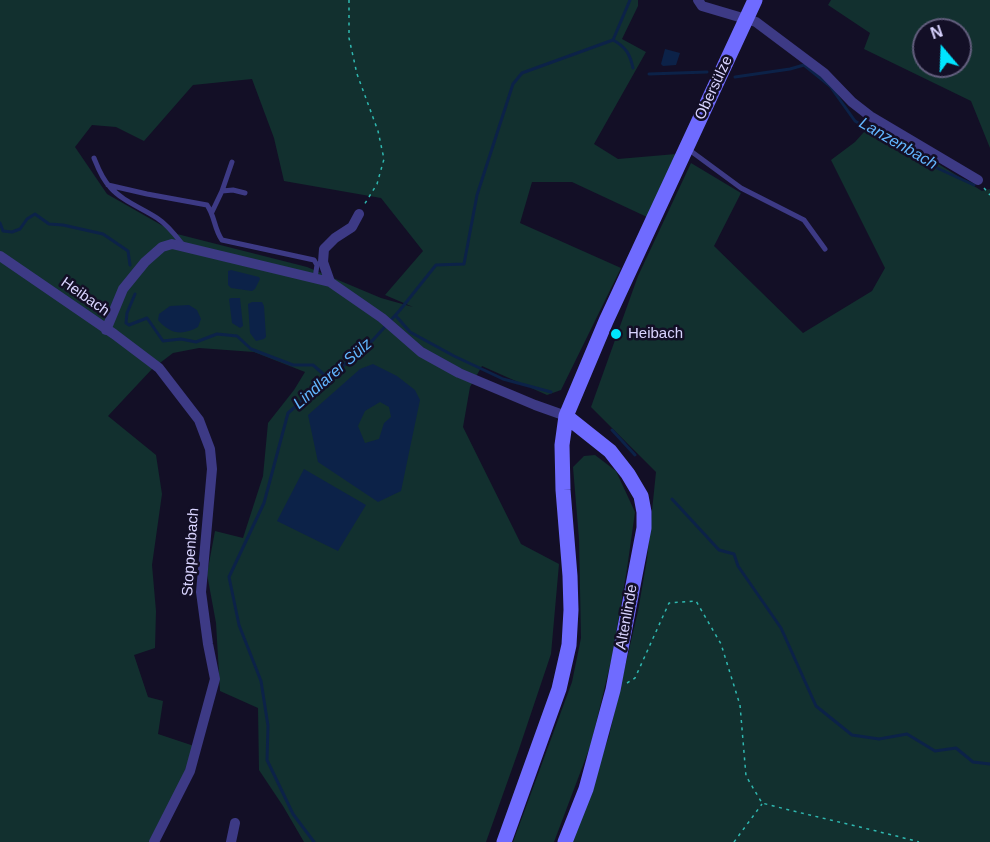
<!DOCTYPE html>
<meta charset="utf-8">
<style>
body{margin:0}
#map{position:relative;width:990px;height:842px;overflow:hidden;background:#130f26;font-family:Arial,sans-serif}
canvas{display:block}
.north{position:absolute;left:912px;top:18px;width:60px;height:60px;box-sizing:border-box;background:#130f26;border:2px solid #625e7d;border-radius:50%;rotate:341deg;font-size:16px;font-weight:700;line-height:24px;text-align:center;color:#d9d4ff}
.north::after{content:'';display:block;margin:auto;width:21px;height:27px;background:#00e5ff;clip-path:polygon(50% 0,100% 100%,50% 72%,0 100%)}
</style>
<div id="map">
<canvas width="990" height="842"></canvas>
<div class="north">N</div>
</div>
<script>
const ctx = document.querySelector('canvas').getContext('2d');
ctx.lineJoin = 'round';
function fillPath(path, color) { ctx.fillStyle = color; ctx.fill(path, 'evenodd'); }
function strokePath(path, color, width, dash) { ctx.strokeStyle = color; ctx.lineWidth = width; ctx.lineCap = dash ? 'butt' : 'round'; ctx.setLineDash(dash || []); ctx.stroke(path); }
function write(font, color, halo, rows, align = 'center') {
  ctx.font = font + ' Arial,sans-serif'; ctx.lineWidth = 5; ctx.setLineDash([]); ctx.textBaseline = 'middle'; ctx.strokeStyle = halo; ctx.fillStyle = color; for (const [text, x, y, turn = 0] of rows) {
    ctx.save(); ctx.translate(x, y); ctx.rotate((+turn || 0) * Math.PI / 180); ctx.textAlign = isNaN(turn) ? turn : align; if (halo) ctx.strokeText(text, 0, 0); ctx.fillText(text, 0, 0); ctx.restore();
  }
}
fillPath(new Path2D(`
 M0,0H638V6L622,39L646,52L594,144L618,159L676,154L647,217L572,182H532L520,223L621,268L561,390L547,395L482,366L470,387L463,427L521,544L559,564L551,654L518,752L486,842H304L283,806L259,770L258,708L220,691L216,623L207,574L215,531L243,538L263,476L268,423L294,390L305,372L254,352L199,348L173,353L152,369L108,416L156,455L162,494L152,565L156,611L155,648L134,655L148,697L163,701L158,734L197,747L150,842H0ZM252,79L274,138L284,181L381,198L423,251L385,295L413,307L381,298L307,267L177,234L107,194L75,147L92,125L116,127L144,141L193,85Z
 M831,0H990V148L971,101L864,49L870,33L828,5ZM924,30H960V66H924Z
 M872,123L982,191L990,189V842H572L609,736L638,611L647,559L656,472L591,407L638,276L691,163L741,193L714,246L803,333L872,291L885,268L831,160L855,142Z
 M595,455L616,471L635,512L627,569L612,657L591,744L554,842H513L572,682L581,638L579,539L573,467L584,456Z`), '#12302f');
fillPath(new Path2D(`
 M665,49L680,53L676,65L663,66L661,64Z
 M231,270L259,277L260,279L255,289L252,291L231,288L228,285V271Z
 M231,298H240L243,326L240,328L232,323L229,299Z
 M252,302H262L264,306L266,337L264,339L256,341L250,333L248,304Z
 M189,305L197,310L201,319L198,327C182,336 170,334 158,320L159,314L170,306Z
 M373,364L397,376L415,390L420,400L401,491L378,502L318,462L308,415L360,369ZM380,402L389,407L391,417L384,423L379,439L365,443L358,426L365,411Z
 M304,469L366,505L338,551L277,521Z`), '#0c2248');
strokePath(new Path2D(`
 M613,40C626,47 630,54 633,68
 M649,74L707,72
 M735,77L790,69L804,65L830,86L855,121L922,161L974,185
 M0,223L3,231L12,232L20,229L27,219L35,214L49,224L63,225L103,234L128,251L130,265
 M135,294L127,313L126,323L129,325L147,318L163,341L181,339L196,342L217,334L237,336L251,349L293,365H313L328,378
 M396,316L410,332L454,356L503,379L551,392
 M612,430L635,455
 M672,499L719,550L734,554L738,566L781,628L816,706L852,735L879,739L907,734L935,751L956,748L973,762L990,764
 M314,842L293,814L267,760L268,726L261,681L239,625L229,577L264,503L288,413L373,340L400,310L436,265L464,264L477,195L513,84L522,73L613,40L630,0`), '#0c2248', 3);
strokePath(new Path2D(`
 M349,0V38L357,74L378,131L384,159L377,184L364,205
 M984,188L990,195
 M627,683L635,678L669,603L696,601L721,644L740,705L746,776L762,803C815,817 867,828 919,842
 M734,842L762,804`), '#2fb8b0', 1.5, [3, 4.5]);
strokePath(new Path2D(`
 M688,149L741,188L804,220L825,249
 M94,158C98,168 102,179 110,187C122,201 142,208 157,218C168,225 176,236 183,245
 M108,185L147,194L207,205C215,216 214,229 222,240L314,260L317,265L315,278
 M222,191L232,162
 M212,212L222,191L233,190L245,193`), '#3d3a85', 5);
strokePath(new Path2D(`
 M698,0L702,6L756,22L824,73L852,102L870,116L978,180
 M0,256L114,334L159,368L199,420L210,449L212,469L201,592L208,644L215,679L190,771L154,842
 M330,282L323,262L324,249L335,238L352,227L359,214
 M106,330L123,289L145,262L162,247L172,244L330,282L382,318L421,352L459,373L535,405L566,416
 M231,842L235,823`), '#3d3a85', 10);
strokePath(new Path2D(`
 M504,842L559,689L569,645L571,610L570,576L563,490L562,445L566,416L606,321L755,0
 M565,842L586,789L613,690L644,528V512L641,496L628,474L610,451L566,416`), '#6f6bff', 15);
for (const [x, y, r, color] of [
 [616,334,6,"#00e5ff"]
]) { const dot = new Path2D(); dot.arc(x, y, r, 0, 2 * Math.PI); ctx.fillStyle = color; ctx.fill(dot); strokePath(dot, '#130f26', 2); }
write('15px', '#d9d4ff', '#130f26', [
 ["Obersülze",714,88,-65],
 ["Heibach",85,297,35],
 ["Stoppenbach",191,552,-86],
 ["Altenlinde",627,617,-80]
]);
write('15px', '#d9d4ff', '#130f26', [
 ["Heibach",628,334]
], 'left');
write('italic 16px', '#62b6ff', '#130f26', [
 ["Lanzenbach",898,144,30],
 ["Lindlarer Sülz",333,374,-41]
]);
</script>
